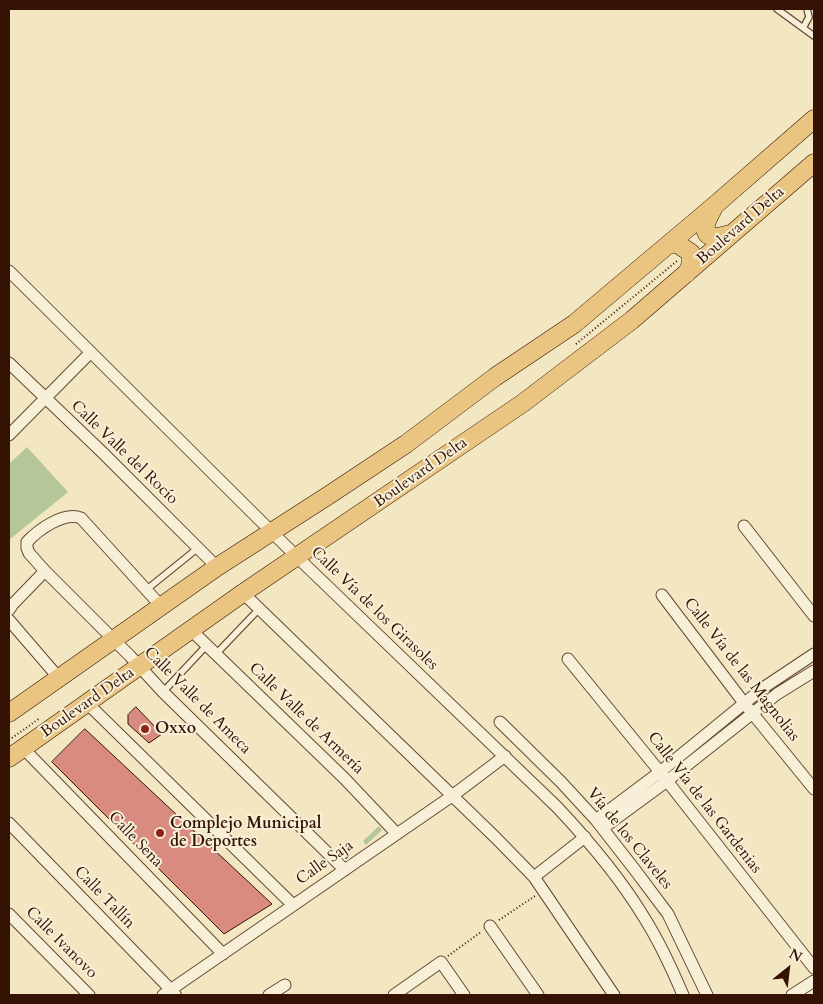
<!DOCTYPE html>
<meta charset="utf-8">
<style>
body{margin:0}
#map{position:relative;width:823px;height:1004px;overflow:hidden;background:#f3e7c2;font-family:Cardo,serif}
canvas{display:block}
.frame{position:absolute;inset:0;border:10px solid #341304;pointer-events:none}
.north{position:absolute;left:763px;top:944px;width:50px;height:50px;-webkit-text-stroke:4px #f7efd7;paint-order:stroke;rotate:29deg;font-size:14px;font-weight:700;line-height:20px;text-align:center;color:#341304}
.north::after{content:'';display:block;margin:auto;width:18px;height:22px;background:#341304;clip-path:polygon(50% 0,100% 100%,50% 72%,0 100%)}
</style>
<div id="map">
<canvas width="823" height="1004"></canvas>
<div class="frame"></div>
<div class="north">N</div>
</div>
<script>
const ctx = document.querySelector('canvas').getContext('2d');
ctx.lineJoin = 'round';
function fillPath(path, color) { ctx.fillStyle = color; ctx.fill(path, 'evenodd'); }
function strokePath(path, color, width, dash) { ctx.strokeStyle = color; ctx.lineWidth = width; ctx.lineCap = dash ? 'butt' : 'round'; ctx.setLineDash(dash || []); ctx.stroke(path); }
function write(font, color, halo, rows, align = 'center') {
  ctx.font = font + ' Cardo,serif'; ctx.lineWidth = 4; ctx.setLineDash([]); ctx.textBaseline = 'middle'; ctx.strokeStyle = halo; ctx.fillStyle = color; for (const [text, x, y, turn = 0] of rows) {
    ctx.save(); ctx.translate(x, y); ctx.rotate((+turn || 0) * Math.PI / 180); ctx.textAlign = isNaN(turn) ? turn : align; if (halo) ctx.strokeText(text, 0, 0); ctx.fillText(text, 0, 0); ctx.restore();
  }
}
fillPath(new Path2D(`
 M27,447L68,492L9,540V464Z
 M379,826L382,830L366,845L363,841Z`), '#b5c798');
const building = new Path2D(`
 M136,707L162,734L149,743L128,724V715Z
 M85,729L272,904L224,934L52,762Z`);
fillPath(building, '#d98b82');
strokePath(building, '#341304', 1);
const service = new Path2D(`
 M777,9L814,36
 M803,28L809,17L807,9
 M146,590L198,548
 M216,654L259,609
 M163,692L207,645`);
const minor = new Path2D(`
 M9,271L297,557L557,807C589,841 621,879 645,919C660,943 672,969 683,995
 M9,363L103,453L217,567
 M9,435L90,353
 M744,526L814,616
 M243,593L496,838L534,877L614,995
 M662,595L744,703L814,789
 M161,606L81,518C64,511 38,530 27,542V548L29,553L45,571L130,656L163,692L345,870
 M9,610L13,604L45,571
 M9,620L58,677
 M191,630L345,779L397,834
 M568,659L660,772L814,968
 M88,704L293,905
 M500,722L561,782L596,820L635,870L668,914L707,995
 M24,749L223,954
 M596,820L660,772L763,688L814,654
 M9,823L175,994
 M603,828L667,781L777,694L814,671
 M534,877L585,837
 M9,914L89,995
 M490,926L538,995
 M163,995L452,796L505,756
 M269,995L285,985
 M394,995L441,962L464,995
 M792,995L814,981`);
const primary = new Path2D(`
 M713,209C698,235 706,242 733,233
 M670,243L679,245L691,253V264L687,273
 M9,713L217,567L329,495L406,444L495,377L574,324L714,206L814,119
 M9,758L243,593L523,403L632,320L814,163`);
strokePath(service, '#644834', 8);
strokePath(minor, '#644834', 13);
strokePath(primary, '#341304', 19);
strokePath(new Path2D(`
 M576,344L677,261
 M9,740L40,718
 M499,920L535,896
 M448,956L481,932`), '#341304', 2, [1, 2.5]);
strokePath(service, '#f7efd7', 5.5);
strokePath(minor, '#f7efd7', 11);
strokePath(primary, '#eac481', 18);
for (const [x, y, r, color] of [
 [145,729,5,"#8f2418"],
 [160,833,5,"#8f2418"]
]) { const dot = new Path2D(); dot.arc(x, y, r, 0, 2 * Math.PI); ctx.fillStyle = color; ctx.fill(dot); strokePath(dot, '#f7efd7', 2); }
write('16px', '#341304', '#f7efd7', [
 ["Boulevard Delta",741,226,-41],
 ["Calle Valle del Rocío",124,453,44],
 ["Boulevard Delta",421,473,-35],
 ["Calle Vía de los Girasoles",374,609,44],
 ["Calle Vía de las Magnolias",741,670,52],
 ["Calle Valle de Ameca",197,701,45],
 ["Boulevard Delta",88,703,-35],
 ["Calle Valle de Armería",306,719,44],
 ["Calle Vía de las Gardenias",704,803,52],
 ["Vía de los Claveles",629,839,51],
 ["Calle Sena",135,840,46],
 ["Calle Saja",325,863,-35],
 ["Calle Tallín",104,898,46],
 ["Calle Ivanovo",61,943,45]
]);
write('bold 16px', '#341304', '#f7efd7', [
 ["Oxxo",155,729],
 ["Complejo Municipal",170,824],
 ["de Deportes",170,842]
], 'left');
</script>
